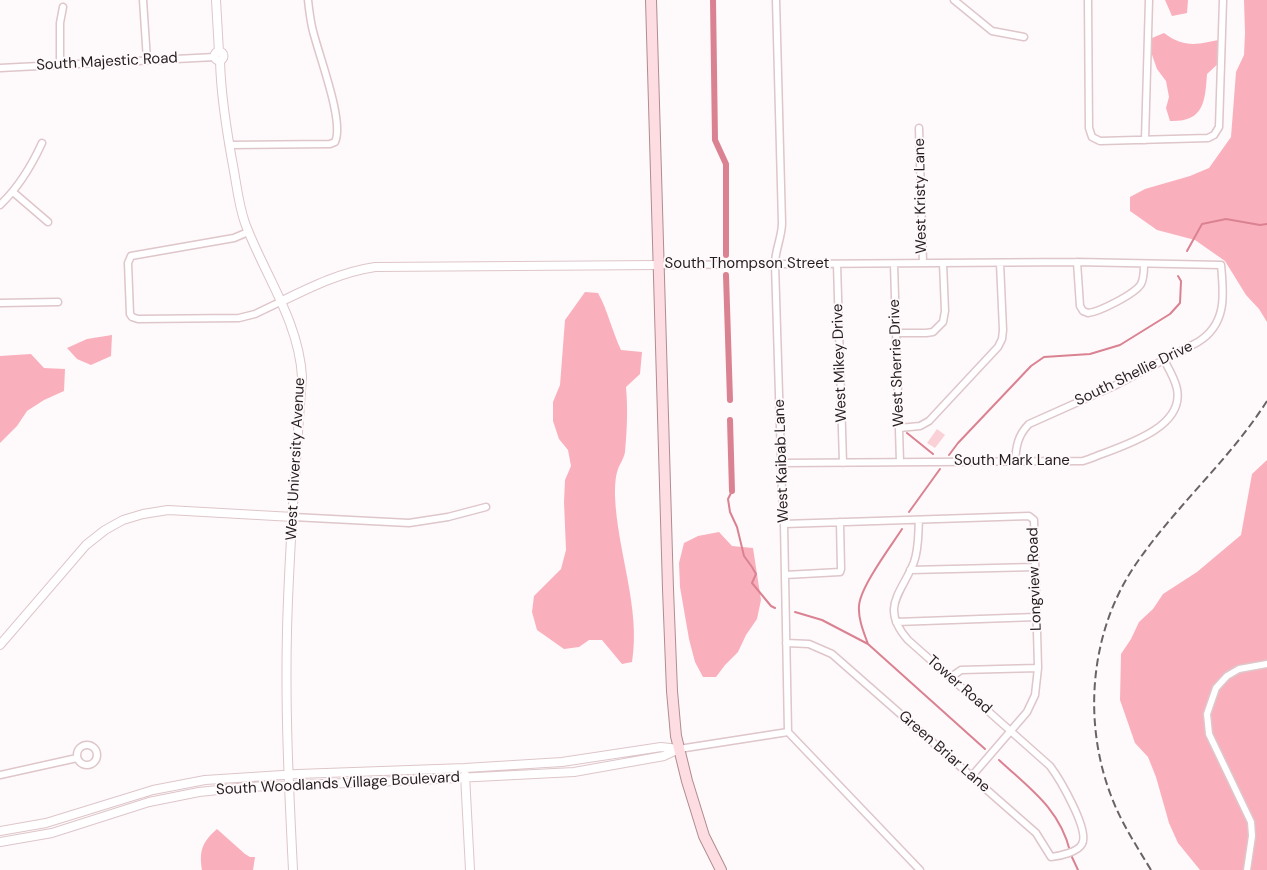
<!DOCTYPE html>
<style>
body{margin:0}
canvas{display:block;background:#fef9fa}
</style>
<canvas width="1267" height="870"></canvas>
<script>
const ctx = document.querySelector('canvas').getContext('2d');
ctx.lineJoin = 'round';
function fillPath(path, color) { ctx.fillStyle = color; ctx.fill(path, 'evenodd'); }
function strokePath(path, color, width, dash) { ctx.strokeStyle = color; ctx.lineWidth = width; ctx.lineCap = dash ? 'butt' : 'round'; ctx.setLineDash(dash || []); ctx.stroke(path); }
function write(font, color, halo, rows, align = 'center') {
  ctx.font = font + ' "DM Sans",sans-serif'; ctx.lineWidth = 4; ctx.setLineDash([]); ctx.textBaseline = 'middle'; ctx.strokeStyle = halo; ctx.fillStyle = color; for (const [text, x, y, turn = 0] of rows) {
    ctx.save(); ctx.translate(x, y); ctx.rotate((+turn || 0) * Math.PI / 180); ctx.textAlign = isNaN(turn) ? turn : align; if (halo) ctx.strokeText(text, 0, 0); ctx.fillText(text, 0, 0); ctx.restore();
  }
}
fillPath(new Path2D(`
 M937,429L945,435L935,448L927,443Z`), '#f9d1d7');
fillPath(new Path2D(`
 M1165,0H1188L1187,13L1172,16Z
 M1244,0H1267V322L1259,309L1246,295L1225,261L1195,240L1157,230L1130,211V197L1145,189L1190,176L1209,168L1231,137L1236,72L1244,55L1245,33Z
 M1164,33C1185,49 1199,44 1223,39L1221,61L1207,74C1205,102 1204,122 1170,121L1166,108L1169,97L1166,81L1157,69L1151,52L1152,38Z
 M585,292L598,293C608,311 612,331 621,350L642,352L640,374L626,387C628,409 627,430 625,452C624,458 620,464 618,469C615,477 615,488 615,496C617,551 641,608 632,662L622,664L602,640H589L579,647L564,649L537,630L532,612L534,596L561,569L566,550L564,502L565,480L571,466L568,450L559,439L553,421V402L560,385L565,320Z
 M112,335L111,356L91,365L77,359L67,348L87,339Z
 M31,354L44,368L65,369L64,391L44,400L27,411L17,426L0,443V356Z
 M1267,460V870H1200L1178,843L1169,823L1156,777L1148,757L1135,743L1120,700L1121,654L1131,639L1139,622L1153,609L1163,594L1197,572L1241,535L1252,474Z
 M719,532L732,546L753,548L761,600L757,619L746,635L738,652L725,665L716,677H703L695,662L689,639L680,587L679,563L684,543L698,536Z
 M217,829L245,854L250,857H255L253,870H202C199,851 202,842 217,829Z`), '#fab0bc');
strokePath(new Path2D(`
 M1187,251L1202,224L1226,219L1260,225L1267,224
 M907,433L933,454
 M949,455L958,443L1031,366L1044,357L1090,354L1120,345L1170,314L1180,303L1181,281L1178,276
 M732,491L728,499L730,512L737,527L744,556L752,567L756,574L752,583L771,606L775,608
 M909,512L940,469
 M902,529C891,546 860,587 859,606C858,619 864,633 868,644L985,749
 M795,612L822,620L868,644
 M999,760C1030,789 1059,808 1070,851
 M1071,855L1078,870`), '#da8292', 2);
strokePath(new Path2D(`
 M713,0L715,140L726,164V255
 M726,275L730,400
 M730,420L732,491`), '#da8292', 6);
const minor = new Path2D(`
 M143,0L147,60
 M776,0L782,223C782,237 775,250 775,264L782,492L784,524L788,732L920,870
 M954,0L992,31L1024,37
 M1088,0L1089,128L1092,137L1100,141L1208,138L1214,135L1219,127L1223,0
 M60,64V23L63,7
 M0,68L215,57
 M919,128L923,263
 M1145,140L1149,0
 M229,145L330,144L335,142C345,121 317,51 312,27C310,18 309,9 308,0
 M13,192L48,222
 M0,205C19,187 31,167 42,143
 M248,232L234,238L131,256L128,263L130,314L132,317L138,319L239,318L255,314L280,302
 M1077,262L1080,306L1083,311L1088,313C1099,312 1135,294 1141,284C1144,278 1144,271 1144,265
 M837,264L843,463
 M894,264L900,462
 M659,265L1077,262L1221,265C1224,295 1227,324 1198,342L1114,386L1029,424C1018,435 1016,446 1015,462
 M0,303L58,302
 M897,333H926L933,332L943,322L945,311L943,263
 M899,428L920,426L929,421L998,347L1002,339L1003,330L1000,263
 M781,463L1083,461L1089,459C1118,447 1185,430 1177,389C1175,379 1169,369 1164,360
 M293,517L409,523L448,517L486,507
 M784,524L1029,516L1034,520L1038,668L1035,695L1027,712L971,777
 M910,570L1035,567
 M785,575L840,572L841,569L840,522
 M896,622L1036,617
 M786,643L809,644L832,654L1036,833L1051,857C1060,856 1078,852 1082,844C1090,830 1059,778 1050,766L908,640C879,607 902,593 914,562C919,548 918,534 919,520
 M951,677L961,670L1038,668
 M77 755a10 10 0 1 1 20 0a10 10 0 1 1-20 0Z
 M679,749L788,732
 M0,775L77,758
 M1247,870L1252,836L1251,822L1209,734L1207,714L1216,688L1227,676L1239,669L1267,664`);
const tertiary = new Path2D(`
 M216,0L219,52
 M214.5 56a4.5 4.5 0 1 1 9 0a4.5 4.5 0 1 1-9 0Z
 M220,61C221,98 227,134 234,171C237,188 239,206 245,223C264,274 299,321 302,377C296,461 289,546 287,631C285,711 289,790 293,870
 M280,302C311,287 341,272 375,267L659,265
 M0,645L86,545L105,530L123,520L143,514L168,510L293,517
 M465,775L470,870
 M0,831L46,823L153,790L205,780L298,774L465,768L562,762L661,747L679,749
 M0,842L52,833L149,802L199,792L247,787L398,781L574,772L664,756L679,749`);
const primary = new Path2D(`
 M651,0L668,589L672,691L676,736L687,781L704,836L721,870`);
strokePath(minor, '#dec6ca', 9);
strokePath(tertiary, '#dec6ca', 10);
strokePath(primary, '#b08c91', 12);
strokePath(minor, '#fff', 6);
strokePath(tertiary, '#fff', 8);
strokePath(primary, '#fddde2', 10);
strokePath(new Path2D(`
 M1151,870C1136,845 1120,821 1110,793C1082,717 1091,627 1138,561C1177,505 1230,459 1267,401`), '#6a6264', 2, [8, 4]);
write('15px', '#261d1f', '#fef9fa', [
 ["South Majestic Road",107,62,-3],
 ["West Kristy Lane",921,196,-91],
 ["South Thompson Street",747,264],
 ["West Mikey Drive",840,363,-92],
 ["West Sherrie Drive",897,363,-92],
 ["South Shellie Drive",1134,374,-26],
 ["West University Avenue",296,459,-87],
 ["West Kaibab Lane",782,461,-92],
 ["South Mark Lane",1012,461],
 ["Longview Road",1035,579,-92],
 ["Tower Road",959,685,41],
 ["Green Briar Lane",944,752,41],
 ["South Woodlands Village Boulevard",338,784,-3]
]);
</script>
